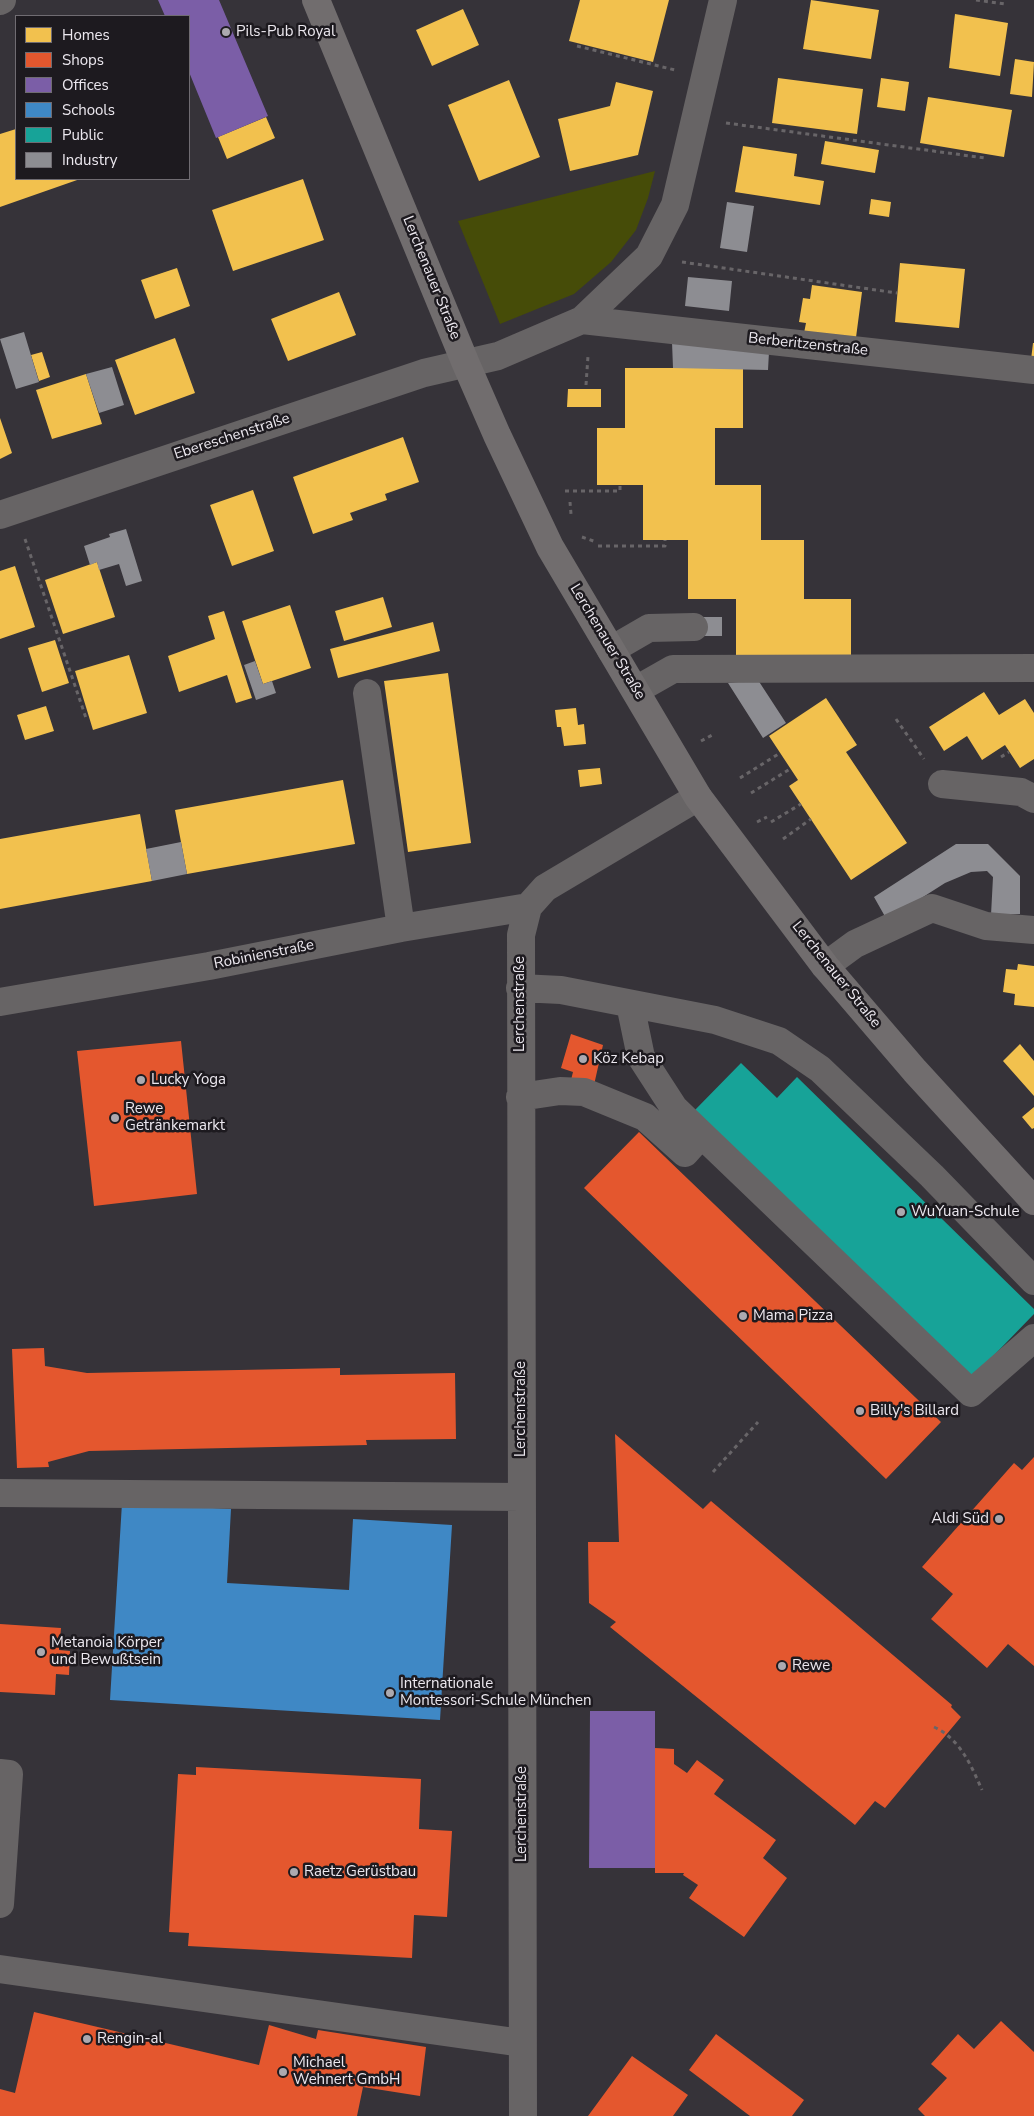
<!DOCTYPE html>
<meta charset="utf-8">
<style>
body{margin:0}
#map{position:relative;width:1034px;height:2116px;overflow:hidden;background:#363339;font-family:"Nunito Sans",sans-serif}
canvas{display:block}
.legend{position:absolute;left:15px;top:15px;width:175px;height:165px;box-sizing:border-box;background:#1d1a1f;border:1px solid #706c72;margin:0;padding:6px 9px;list-style:none;font-size:15px;color:#ece8ef}
.legend li{display:flex;align-items:center;gap:10px;height:25px}
.legend b{width:25px;border:1px solid #706c72}
</style>
<div id="map">
<canvas width="1034" height="2116"></canvas>
<ul class="legend">
<li><b style="height:14px;background:#f2c14e"></b>Homes</li>
<li><b style="height:14px;background:#e4572e"></b>Shops</li>
<li><b style="height:14px;background:#7b5ea7"></b>Offices</li>
<li><b style="height:14px;background:#3f88c5"></b>Schools</li>
<li><b style="height:14px;background:#17a398"></b>Public</li>
<li><b style="height:14px;background:#8d8d92"></b>Industry</li>
</ul>
</div>
<script>
const ctx = document.querySelector('canvas').getContext('2d');
ctx.lineJoin = 'round';
function fillPath(path, color) { ctx.fillStyle = color; ctx.fill(path, 'evenodd'); }
function strokePath(path, color, width, dash) { ctx.strokeStyle = color; ctx.lineWidth = width; ctx.lineCap = dash ? 'butt' : 'round'; ctx.setLineDash(dash || []); ctx.stroke(path); }
function write(font, color, halo, rows, align = 'center') {
  ctx.font = font + ' "Nunito Sans",sans-serif'; ctx.lineWidth = 5; ctx.setLineDash([]); ctx.textBaseline = 'middle'; ctx.strokeStyle = halo; ctx.fillStyle = color; for (const [text, x, y, turn = 0] of rows) {
    ctx.save(); ctx.translate(x, y); ctx.rotate((+turn || 0) * Math.PI / 180); ctx.textAlign = isNaN(turn) ? turn : align; if (halo) ctx.strokeText(text, 0, 0); ctx.fillText(text, 0, 0); ctx.restore();
  }
}
fillPath(new Path2D(`
 M655,171L648,198L636,230L611,262L574,294L500,324L458,221Z`), '#464c08');
fillPath(new Path2D(`
 M580,0H669L653,62L569,41Z
 M811,0L879,10L871,59L803,49Z
 M463,9L479,45L432,66L416,30Z
 M955,14L1008,23L1000,76L949,68Z
 M1015,59L1034,62L1032,97L1010,94Z
 M778,78L863,89L857,134L772,123Z
 M881,78L909,82L905,111L877,107Z
 M509,80L540,157L479,181L448,105Z
 M616,82L653,91L638,155L570,171L558,119L610,106Z
 M928,97L1012,110L1004,157L920,143Z
 M266,117L275,138L227,159L218,137Z
 M16,129V179H80L0,207V134Z
 M825,141L879,150L875,173L821,164Z
 M743,146L797,154L794,176L824,181L820,205L735,192Z
 M303,179L324,240L233,271L212,210Z
 M871,199L891,202L889,217L869,214Z
 M900,263L965,269L959,328L895,322Z
 M177,268L190,306L155,319L141,280Z
 M812,285L862,292L855,345L803,338L806,323L799,322L803,298L810,299Z
 M339,292L356,335L288,361L271,319Z
 M175,338L195,393L135,415L115,360Z
 M1033,343H1034V360H1031Z
 M42,352L50,377L39,381L31,355Z
 M625,368H743V428H715V485H761V540H804V599H851V656H736V599H688V540H643V485H597V428H625Z
 M86,374L102,424L52,439L36,390Z
 M568,389H601V407H567Z
 M0,418L12,453L0,459Z
 M403,437L419,482L385,494L387,500L350,513L353,520L313,534L293,477Z
 M253,490L274,551L232,566L210,505Z
 M97,562L115,617L63,634L45,580Z
 M15,566L35,627L0,639V571Z
 M383,597L392,627L344,641L335,611Z
 M290,605L311,668L263,684L242,621Z
 M224,611L252,698L236,703L227,675L179,692L168,656L215,639L208,616Z
 M433,622L440,651L338,678L330,649Z
 M55,640L69,683L42,692L28,648Z
 M129,655L147,713L93,730L75,671Z
 M448,673L471,843L408,852L384,681Z
 M984,692L999,715L1025,699L1034,713V759L1020,768L1005,745L982,760L967,736L944,751L929,727Z
 M826,698L857,745L846,752L907,843L851,880L789,786L798,780L769,736Z
 M46,706L54,731L25,740L17,715Z
 M576,708L578,725L584,724L586,744L564,746L561,727H557L555,710Z
 M600,768L602,784L580,787L578,770Z
 M343,780L355,844L187,874L175,810Z
 M140,814L152,881L0,909V839Z
 M1018,964L1034,966V1007L1014,1005L1015,994L1003,992L1006,969L1017,970Z
 M1020,1044L1034,1061V1096L1003,1061Z
 M1034,1107V1128L1032,1129L1022,1117Z`), '#f2c14e');
fillPath(new Path2D(`
 M571,1034L603,1045L594,1085L571,1080L573,1072L561,1068Z
 M181,1041L197,1194L94,1206L77,1051Z
 M639,1132L941,1422L886,1479L584,1188Z
 M44,1348L45,1366L87,1373L340,1368V1375L455,1373L456,1439L366,1440L367,1445L89,1451L48,1462L49,1467L17,1468L12,1349Z
 M615,1434L703,1509L711,1501L952,1705L951,1707L961,1717L885,1808L875,1801L855,1825L610,1627L616,1622L589,1603L588,1542H619Z
 M1034,1457V1666L1008,1644L987,1668L931,1619L953,1594L922,1567L1014,1463L1022,1470Z
 M0,1624L61,1628L59,1650L70,1651L69,1675L56,1674L55,1695L0,1692Z
 M655,1748L674,1749V1764L687,1773L697,1760L724,1780L714,1794L776,1840L763,1858L787,1878L744,1937L689,1898L698,1885L683,1875L684,1873H655Z
 M196,1767L421,1779L419,1829L452,1831L447,1917L414,1915L412,1958L188,1946L189,1933L169,1932L178,1774L196,1775Z
 M34,2012L259,2065L269,2025L316,2039L318,2030L426,2047L420,2096L363,2087L357,2116H0V2089L15,2093Z
 M1001,2021L1034,2052V2116H925L918,2109L947,2078L931,2064L958,2034L974,2049Z
 M716,2034L804,2100L792,2116H750L689,2070Z
 M632,2056L688,2095L673,2116H588Z`), '#e4572e');
fillPath(new Path2D(`
 M158,0H219L268,116L216,138L189,72V16H165Z
 M590,1711H655V1868H589Z`), '#7b5ea7');
fillPath(new Path2D(`
 M122,1503L231,1509L227,1583L349,1590L353,1519L452,1525L440,1720L110,1700Z`), '#3f88c5');
fillPath(new Path2D(`
 M741,1063L777,1098L797,1077L1034,1309V1314L970,1380L694,1111Z`), '#17a398');
fillPath(new Path2D(`
 M727,202L754,206L747,252L720,248Z
 M688,277L732,281L729,311L685,306Z
 M24,332L39,382L16,389L0,339Z
 M672,342L769,352L768,370L673,368Z
 M112,367L124,405L99,413L86,374Z
 M126,529L142,581L126,586L119,564L99,570L97,562L90,565L84,546L110,537L109,534Z
 M694,617H722V636H694Z
 M255,661L263,684L272,681L276,693L256,700L244,665Z
 M758,680L786,723L763,738L728,683Z
 M181,842L187,874L152,881L146,849Z
 M956,844H988L1020,876V914L991,915L993,877L987,871L971,872L945,883L887,920L874,897Z`), '#8d8d92');
strokePath(new Path2D(`
 M976,0L1005,4
 M577,46L675,70
 M726,123L985,158
 M682,262L897,293
 M586,385L588,356
 M565,491H620V485
 M570,502L571,514
 M582,537L596,542
 M25,539L86,718
 M598,546H665V540
 M896,719L924,759
 M701,741L714,734
 M1001,757L1009,752
 M740,778L780,753
 M751,793L790,769
 M757,822L767,817
 M771,822L801,804
 M783,839L811,819
 M713,1472L758,1422
 M934,1727C960,1739 971,1765 982,1790`), '#686568', 3, [4, 4]);
strokePath(new Path2D(`
 M0,1L2,0
 M582,320L1034,370
 M0,515L424,373L498,356L582,320L649,256L675,205L723,0
 M611,650L649,628L694,627
 M636,690L673,669L1034,668
 M367,693L401,928
 M942,784L1021,792L1034,799
 M825,966L855,944L932,908L986,926L1034,930
 M520,988L561,990L715,1020L779,1041L820,1069L932,1176L1034,1281
 M0,1002L209,966L401,928L528,907
 M630,1004L641,1057L674,1108L971,1393L1034,1338
 M520,1097L560,1091L584,1092L645,1117L685,1153L701,1135
 M0,1493L521,1497
 M0,1773L9,1774L0,1904
 M0,1969L522,2043
 M523,2116L521,935L528,907L545,888L698,797`), '#676465', 28);
strokePath(new Path2D(`
 M316,0L466,364L497,435L550,547L698,797L825,966L915,1071L1034,1201`), '#716d6e', 28);
for (const [x, y, r, color] of [
 [226,32,5,"#aca9af"],
 [583,1059,5,"#aca9af"],
 [141,1080,5,"#aca9af"],
 [115,1118,5,"#aca9af"],
 [901,1212,5,"#aca9af"],
 [743,1316,5,"#aca9af"],
 [860,1411,5,"#aca9af"],
 [999,1519,5,"#aca9af"],
 [41,1652,5,"#aca9af"],
 [782,1666,5,"#aca9af"],
 [390,1693,5,"#aca9af"],
 [294,1872,5,"#aca9af"],
 [87,2039,5,"#aca9af"],
 [283,2072,5,"#aca9af"]
]) { const dot = new Path2D(); dot.arc(x, y, r, 0, 2 * Math.PI); ctx.fillStyle = color; ctx.fill(dot); strokePath(dot, '#1d1a1f', 2); }
write('15px', '#ece8ef', '#1d1a1f', [
 ["Pils-Pub Royal",236,32],
 ["Köz Kebap",593,1059],
 ["Lucky Yoga",151,1080],
 ["Rewe",125,1109],
 ["Getränkemarkt",125,1126],
 ["WuYuan-Schule",911,1212],
 ["Mama Pizza",753,1316],
 ["Billy's Billard",870,1411],
 ["Aldi Süd",989,1519,"right"],
 ["Metanoia Körper",51,1643],
 ["und Bewußtsein",51,1660],
 ["Rewe",792,1666],
 ["Internationale",400,1684],
 ["Montessori-Schule München",400,1701],
 ["Raetz Gerüstbau",304,1872],
 ["Rengin-al",97,2039],
 ["Michael",293,2063],
 ["Wehnert GmbH",293,2080]
], 'left');
write('15px', '#ece8ef', '#1d1a1f', [
 ["Lerchenauer Straße",431,278,68],
 ["Berberitzenstraße",808,345,6],
 ["Ebereschenstraße",232,437,-18],
 ["Lerchenauer Straße",607,642,59],
 ["Robinienstraße",264,955,-11],
 ["Lerchenauer Straße",836,975,51],
 ["Lerchenstraße",520,1004,-90],
 ["Lerchenstraße",521,1409,-90],
 ["Lerchenstraße",522,1814,-90]
]);
</script>
